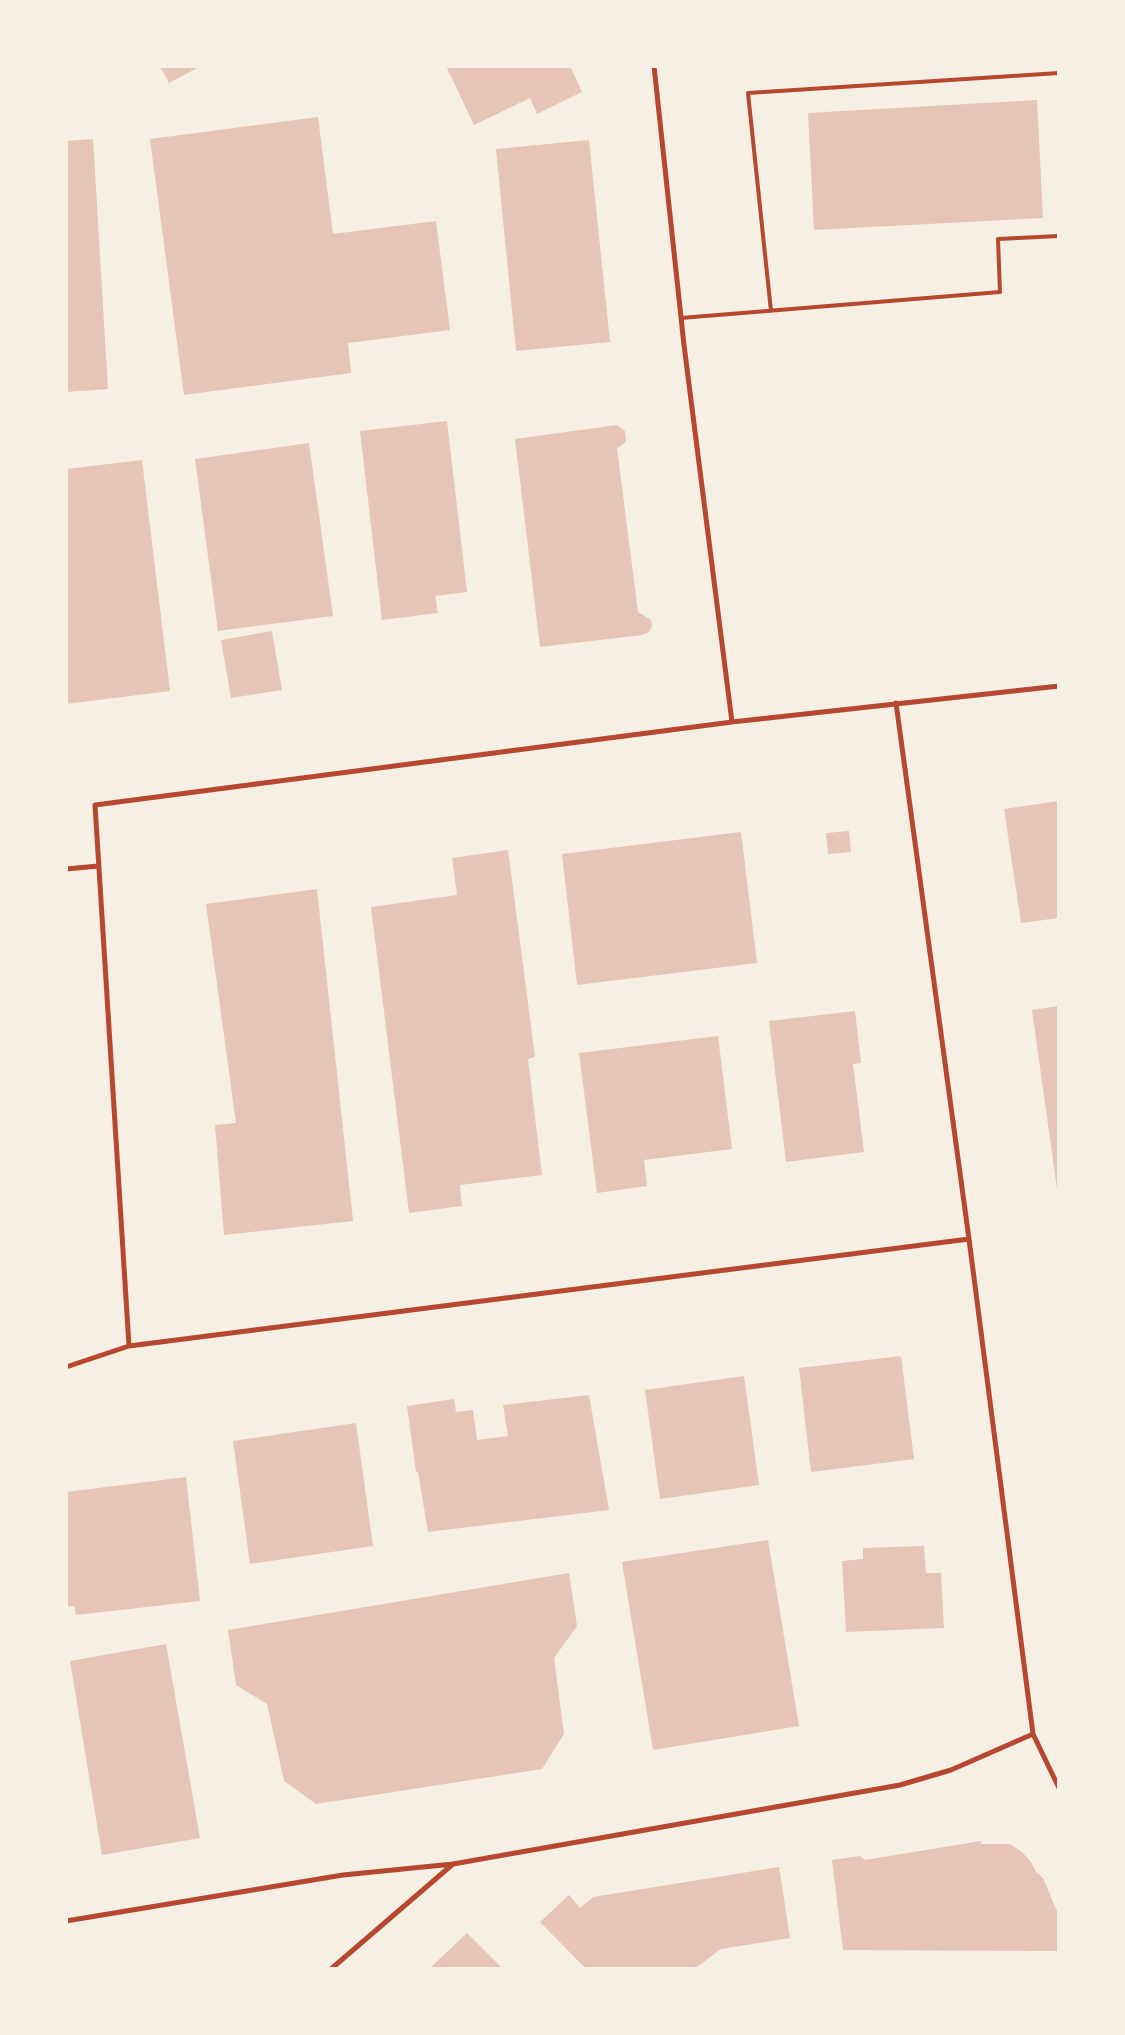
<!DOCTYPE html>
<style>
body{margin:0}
#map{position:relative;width:1125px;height:2035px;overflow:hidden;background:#f6efe4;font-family:Figtree,sans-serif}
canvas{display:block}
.frame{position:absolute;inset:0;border:68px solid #f6efe4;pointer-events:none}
</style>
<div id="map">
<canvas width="1125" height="2035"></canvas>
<div class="frame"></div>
</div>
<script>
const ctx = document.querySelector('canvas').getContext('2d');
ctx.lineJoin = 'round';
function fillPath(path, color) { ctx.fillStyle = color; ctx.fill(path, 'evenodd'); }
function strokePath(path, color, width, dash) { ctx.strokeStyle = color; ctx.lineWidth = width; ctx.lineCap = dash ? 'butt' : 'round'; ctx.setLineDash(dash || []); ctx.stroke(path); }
fillPath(new Path2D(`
 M160,66H201L169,83Z
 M446,66H570L582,92L537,114L530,98L474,125Z
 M1037,100L1043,218L814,230L808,113Z
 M318,117L333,234L436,221L450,330L348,343L351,373L184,395L150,139Z
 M93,139L108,389L66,392V141Z
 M589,140L610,342L516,351L496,149Z
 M447,421L467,592L435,596L438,613L382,620L360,431Z
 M617,425L625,431L626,441L622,445L617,448L638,612L651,620L652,626L649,632L642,635L540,647L515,439Z
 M309,443L333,616L218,631L195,459Z
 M142,460L170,691L66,704V469Z
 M272,631L282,690L231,698L221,640Z
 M1059,801V918L1021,923L1004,809Z
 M849,831L851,852L828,854L826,833Z
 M741,832L757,963L577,985L562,854Z
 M508,850L535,1057L528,1059L542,1175L460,1185L462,1206L409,1213L371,907L457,895L452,858Z
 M317,889L353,1221L224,1235L215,1125L236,1123L206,904Z
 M1059,1006V1196H1058L1032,1010Z
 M855,1011L861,1063L853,1064L864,1152L786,1162L769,1021Z
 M718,1036L732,1149L644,1160L647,1186L597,1193L579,1053Z
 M901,1356L914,1459L811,1472L799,1368Z
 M744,1376L759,1485L660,1499L645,1390Z
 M589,1395L609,1510L428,1532L418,1472H416L407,1406L454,1399L456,1412L473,1410L477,1440L508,1436L503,1405Z
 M356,1423L373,1546L250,1564L233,1441Z
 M186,1477L200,1601L76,1615L74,1606L66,1607V1492Z
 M768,1540L799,1726L653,1750L622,1562Z
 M924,1546L926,1573H941L944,1628L846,1632L842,1561L863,1559V1548Z
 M569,1573L577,1626L554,1658L564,1734L542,1769L316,1804L284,1781L267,1704L236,1685L228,1630Z
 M166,1644L200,1838L102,1855L70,1661Z
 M981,1841V1844H1010L1022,1852L1031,1862L1036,1872L1043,1878L1059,1916V1951L843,1950L832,1860L860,1856L865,1860Z
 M779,1867L790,1938L721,1949L694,1969H586L540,1922L569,1895L580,1908L593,1897Z
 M467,1933L503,1969H429Z`), '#e6c5b7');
strokePath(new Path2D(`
 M771,311L748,93L1059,73
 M681,318L1000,292L998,239L1059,236`), '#b5482f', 4);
strokePath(new Path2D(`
 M654,66L684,345L732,722
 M896,703L969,1239L1033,1734L1059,1788
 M66,869L98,866
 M129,1346L95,805L732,722L1059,686
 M66,1367L129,1346L969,1239
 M66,1921L343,1875L453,1864L900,1785L951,1770L1033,1734
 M331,1969L453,1864`), '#b5482f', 5);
</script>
